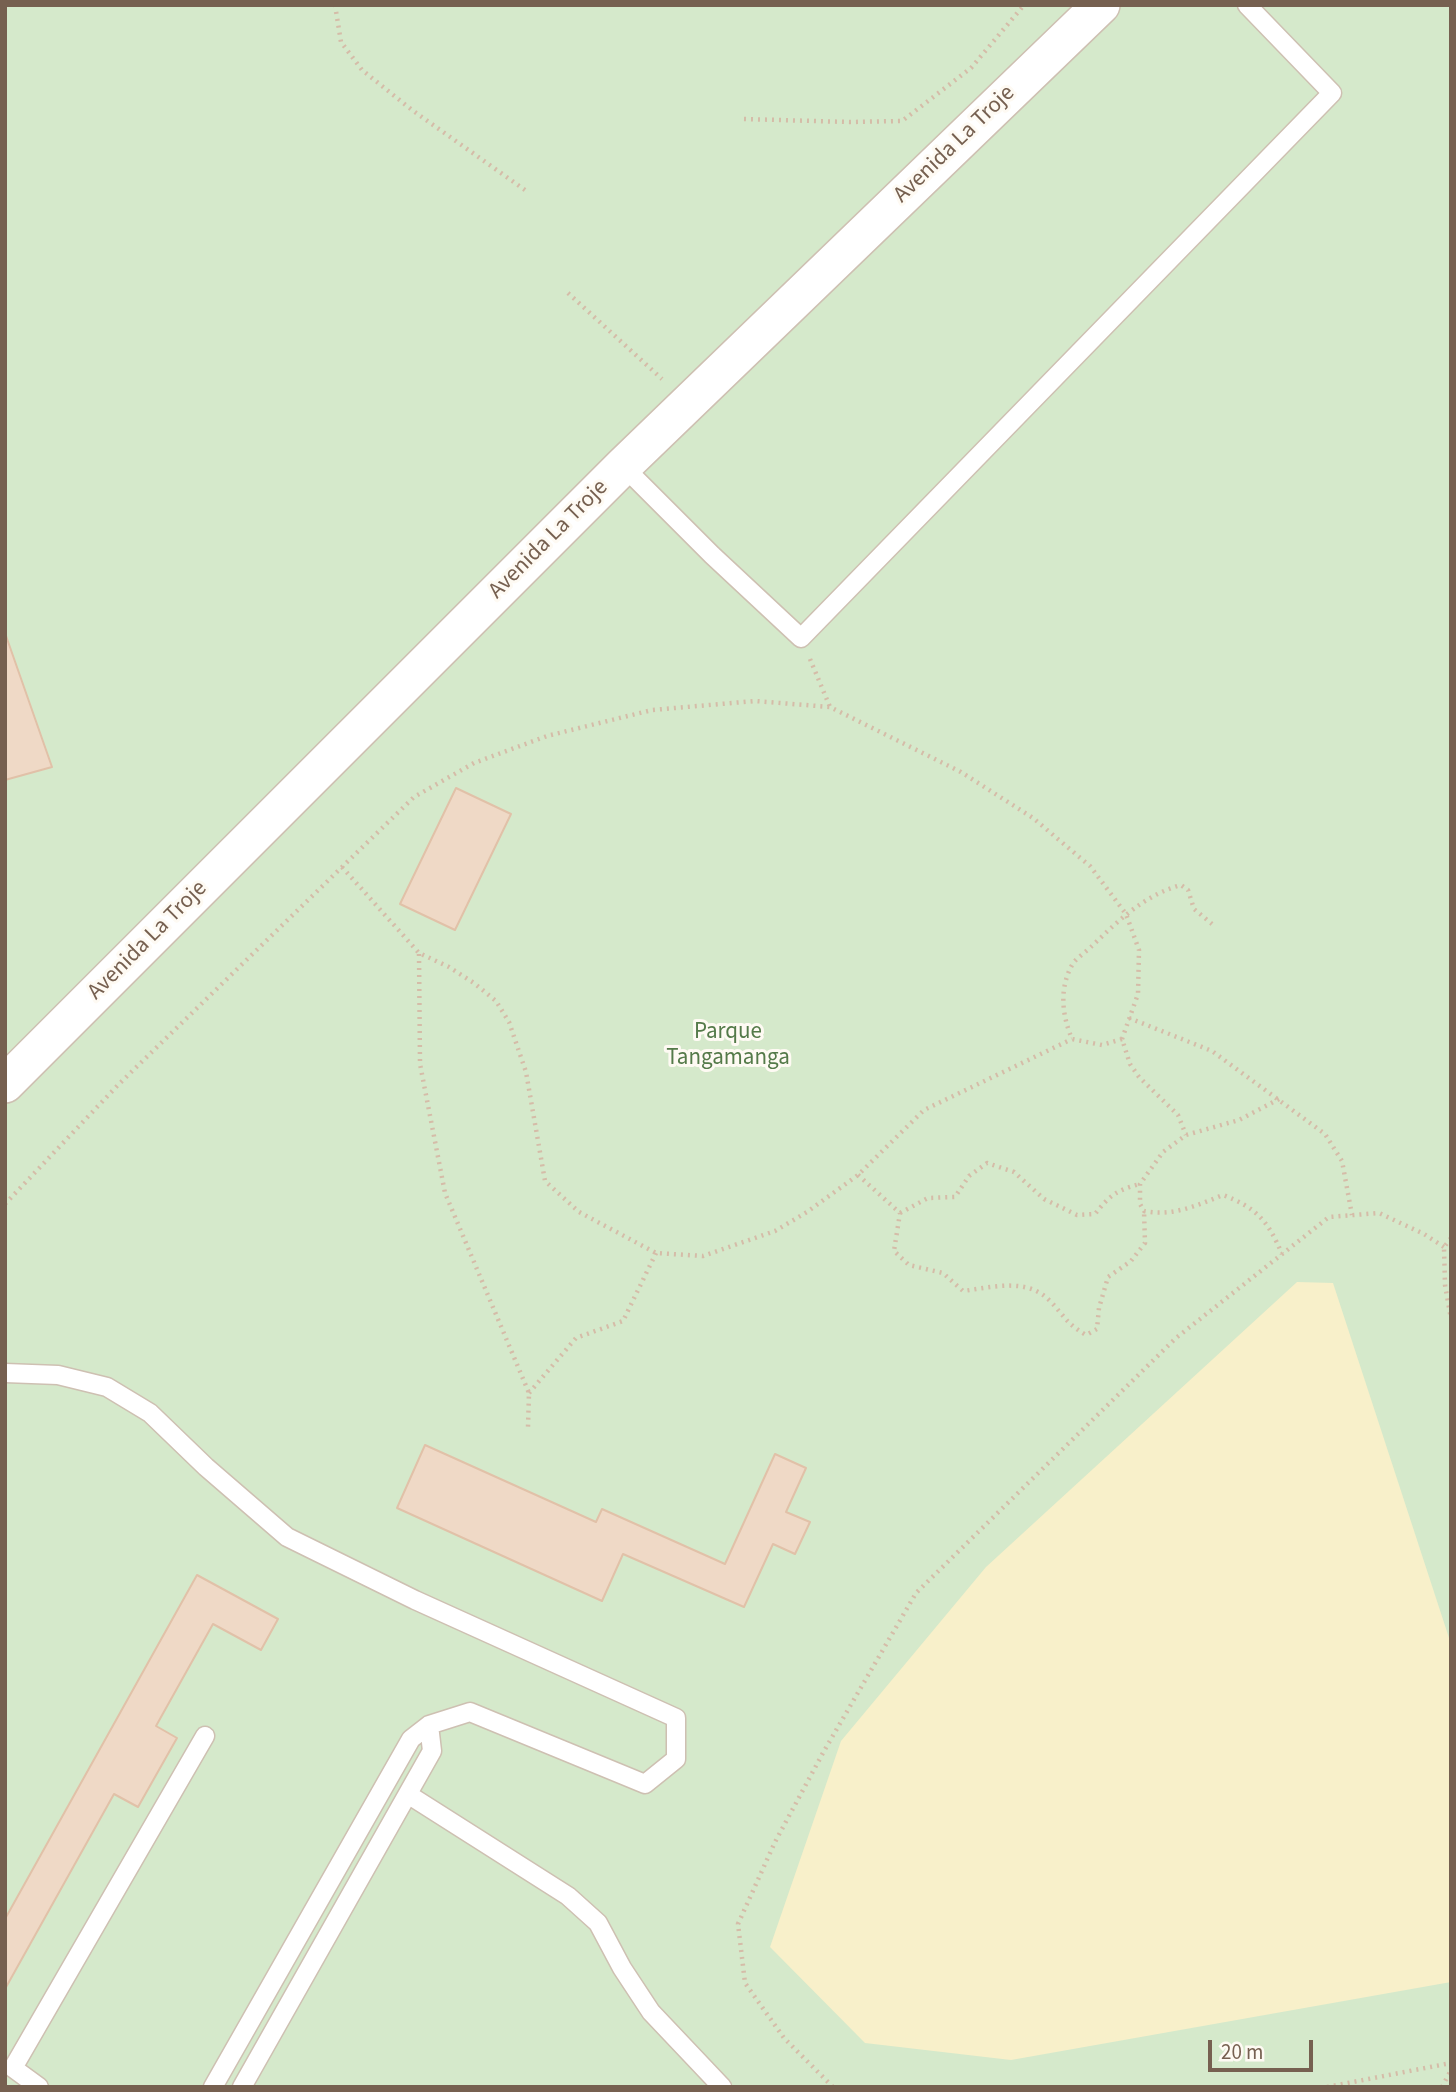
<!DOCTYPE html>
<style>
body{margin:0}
#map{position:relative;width:1456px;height:2092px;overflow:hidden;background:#fcf7ed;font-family:"Source Sans 3",sans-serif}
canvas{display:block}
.frame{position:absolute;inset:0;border:7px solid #766050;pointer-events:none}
.scale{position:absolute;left:1208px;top:2040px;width:105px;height:32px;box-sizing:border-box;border:4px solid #766050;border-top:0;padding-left:9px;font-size:21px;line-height:24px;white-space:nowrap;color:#766050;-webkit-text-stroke:5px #fefaf3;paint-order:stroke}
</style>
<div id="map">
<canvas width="1456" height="2092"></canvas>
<div class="frame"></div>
<div class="scale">20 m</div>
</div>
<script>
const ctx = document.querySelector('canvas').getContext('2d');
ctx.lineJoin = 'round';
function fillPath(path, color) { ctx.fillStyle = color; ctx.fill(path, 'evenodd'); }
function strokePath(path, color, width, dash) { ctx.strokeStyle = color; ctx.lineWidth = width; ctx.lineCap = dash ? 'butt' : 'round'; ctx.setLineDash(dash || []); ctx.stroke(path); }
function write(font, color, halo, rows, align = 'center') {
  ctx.font = font + ' "Source Sans 3",sans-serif'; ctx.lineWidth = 6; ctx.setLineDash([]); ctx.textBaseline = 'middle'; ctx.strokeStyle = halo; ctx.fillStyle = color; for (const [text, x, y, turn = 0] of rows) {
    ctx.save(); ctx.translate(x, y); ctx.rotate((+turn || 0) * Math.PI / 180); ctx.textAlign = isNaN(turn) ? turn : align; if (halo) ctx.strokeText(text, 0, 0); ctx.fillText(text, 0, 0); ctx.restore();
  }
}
fillPath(new Path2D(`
 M5,5H1451V2087H5Z`), '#d5e9cb');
fillPath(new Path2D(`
 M1297,1282L1333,1283L1451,1644V1982L1011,2060L865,2043L770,1947L841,1741L986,1567Z`), '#f8f0ca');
const building = new Path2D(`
 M5,633L52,767L5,780Z
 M456,788L511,814L455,930L400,904Z
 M425,1445L596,1522L602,1509L725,1564L775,1454L806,1468L786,1512L810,1522L795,1554L773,1544L744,1607L623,1554L602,1601L397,1508Z
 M197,1575L278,1619L261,1650L213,1624L156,1726L177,1738L138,1807L114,1794L5,1989V1919Z`);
fillPath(building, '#efd9c6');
strokePath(building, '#e1c1a8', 2);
const lane = new Path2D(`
 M623,466L712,555L801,638L1332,93L1247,5
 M5,1373L58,1375L107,1387L150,1413L206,1467L287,1537L415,1600L676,1718V1759L645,1784L470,1712L429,1725L411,1739L213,2087
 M409,1795L568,1896L598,1923L622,1968L651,2012L722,2087
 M39,2087L13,2068L205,1736
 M242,2087L432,1751L429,1725`);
const street = new Path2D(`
 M5,1084L623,466L1101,5`);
strokePath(lane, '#cec0b2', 21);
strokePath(street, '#cec0b2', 40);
strokePath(new Path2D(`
 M335,5L341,42L362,70L412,110L525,190
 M744,119L850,122L902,121L971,68L1024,5
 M568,293L662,379
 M810,659L830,707
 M342,867L419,953L449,967L474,983L496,1001L509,1022L526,1072L545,1181L579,1212L656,1253L703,1256L775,1231L807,1212L858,1175L924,1110L1072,1039
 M419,954L420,1064L445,1193L529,1393L528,1427
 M1129,1018L1212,1051L1325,1134L1342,1161L1352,1215
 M1122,1039L1102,1045L1072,1039C1062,1015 1059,989 1072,965C1076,958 1086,952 1092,946C1118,921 1144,895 1181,885L1188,890L1194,909L1212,924
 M1279,1099L1239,1120L1186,1135L1163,1152L1140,1184V1204L1144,1211C1172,1217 1198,1205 1223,1195C1257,1208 1268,1221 1282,1254
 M858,1175L900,1213L894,1251L909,1265L943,1273L963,1291C994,1287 1028,1277 1051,1302C1066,1318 1066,1323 1086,1335L1097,1329L1099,1308L1108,1277L1131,1261L1145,1243L1144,1211
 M5,1204L119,1084L414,797L474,763L547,736L652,710L755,701L830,707L961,772L1033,818L1090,866L1126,914L1139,950L1138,994L1122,1039L1130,1064L1139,1077L1178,1115L1186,1135
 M900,1213L928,1198L955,1197L969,1176L987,1163L1014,1172L1044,1199L1077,1215L1095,1214C1110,1195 1117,1190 1140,1184
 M1451,1238L1444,1247L1445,1285L1451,1319
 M529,1393L576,1338L623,1321L656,1253
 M833,2087L784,2038L745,1983L738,1924L775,1842L824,1751L916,1593L1176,1338L1329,1217L1379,1213L1424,1234L1444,1247
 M1327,2087L1451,2063
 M1442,2087L1451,2070`), '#d5bca8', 4.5, [2, 5]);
strokePath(lane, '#fff', 18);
strokePath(street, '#fff', 37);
write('23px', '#766050', '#fefaf3', [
 ["Avenida La Troje",955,145,-44],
 ["Avenida La Troje",549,540,-45],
 ["Avenida La Troje",148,941,-45]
]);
write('23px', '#547a49', '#fefaf3', [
 ["Parque",728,1033],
 ["Tangamanga",728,1059]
]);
</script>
